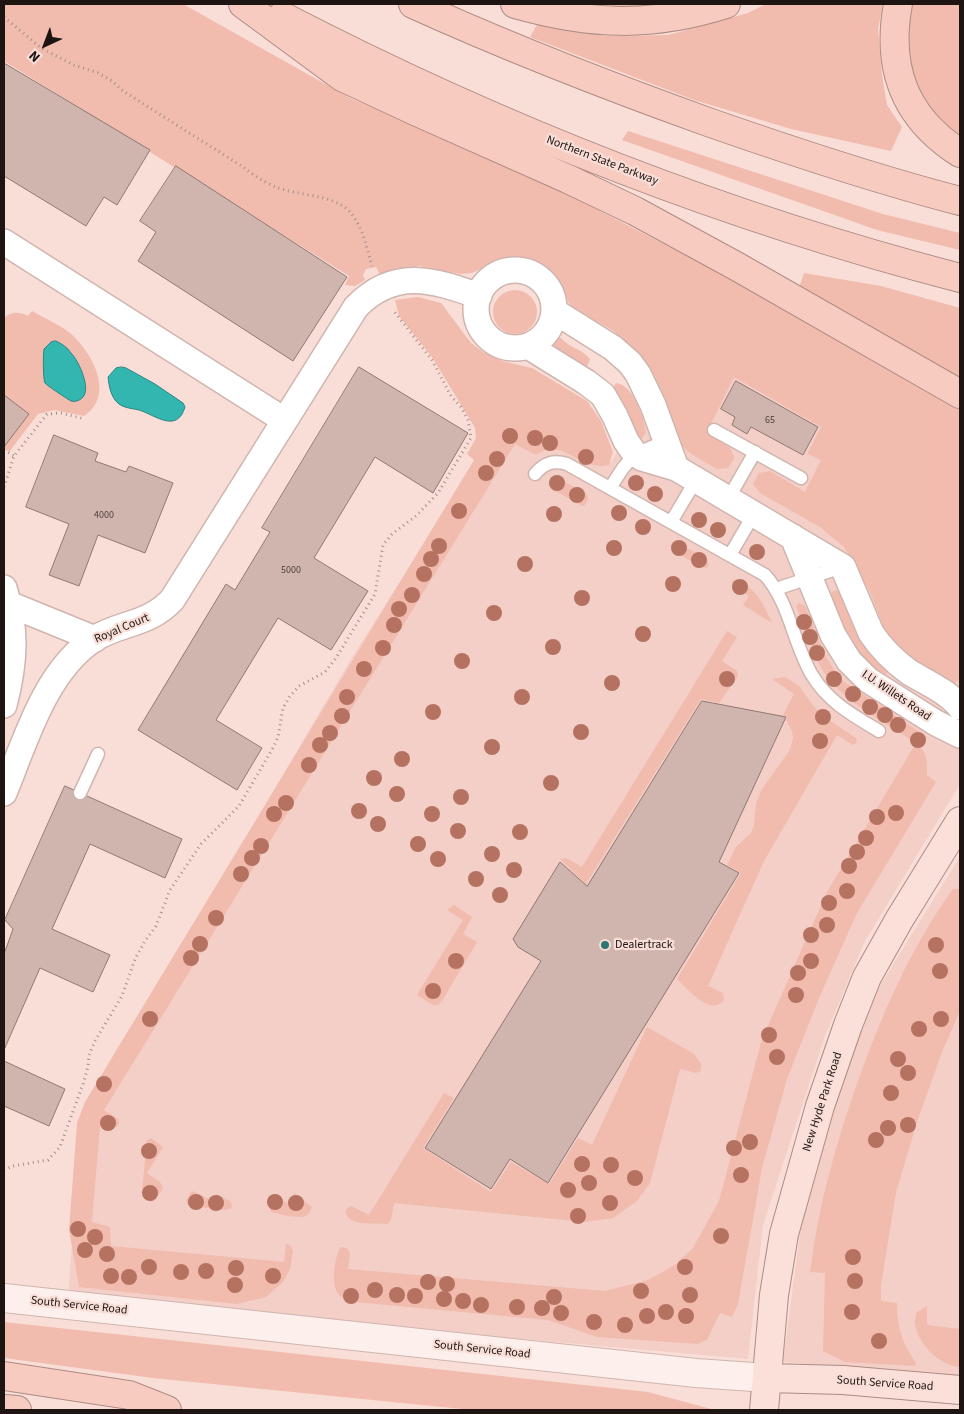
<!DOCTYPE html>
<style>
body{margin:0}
#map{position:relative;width:964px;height:1414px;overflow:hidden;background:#f9ded7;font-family:"Source Sans 3",sans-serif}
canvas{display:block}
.frame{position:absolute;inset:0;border:5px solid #1e1513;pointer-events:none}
.north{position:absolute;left:20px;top:20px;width:50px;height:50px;-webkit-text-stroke:4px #f9ded7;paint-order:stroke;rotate:223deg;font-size:14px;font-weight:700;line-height:20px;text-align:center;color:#1e1513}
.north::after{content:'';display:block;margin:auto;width:18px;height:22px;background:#1e1513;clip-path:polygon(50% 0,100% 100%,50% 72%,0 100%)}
</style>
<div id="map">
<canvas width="964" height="1414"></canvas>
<div class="frame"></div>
<div class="north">N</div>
</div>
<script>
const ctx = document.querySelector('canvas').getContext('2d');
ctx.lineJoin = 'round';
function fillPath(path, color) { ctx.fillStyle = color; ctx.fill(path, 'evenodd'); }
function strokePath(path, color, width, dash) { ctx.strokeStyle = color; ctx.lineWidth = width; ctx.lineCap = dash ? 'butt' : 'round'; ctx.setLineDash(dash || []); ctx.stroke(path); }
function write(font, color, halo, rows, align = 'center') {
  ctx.font = font + ' "Source Sans 3",sans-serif'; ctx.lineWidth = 4.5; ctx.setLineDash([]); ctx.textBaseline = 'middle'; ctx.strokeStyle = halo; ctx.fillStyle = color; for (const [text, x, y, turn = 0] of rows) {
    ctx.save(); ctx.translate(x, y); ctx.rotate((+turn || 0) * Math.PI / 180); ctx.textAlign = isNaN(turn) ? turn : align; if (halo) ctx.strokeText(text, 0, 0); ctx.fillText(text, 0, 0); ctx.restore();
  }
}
fillPath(new Path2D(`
 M699,317L960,468V784L865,941L825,1036L763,1225L748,1359L68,1299L80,1131L89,1105L351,659L511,405L611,462Z
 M960,857V1377L783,1362L805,1195L856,1024Z`), '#f3cfc7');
fillPath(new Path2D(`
 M4,4H183L350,98L546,183L716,271L960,409V678L954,685L907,656L888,638L870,592L844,547L820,527L760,493L753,484L759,473L770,471L805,492L821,460L807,454L821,427L734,377L707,432L731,449L734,458L728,468L717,469L691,454L674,439L639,356L612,330L572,308L554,279L538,266L524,260L509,259L491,264L472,273L461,274L419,266L380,275L376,267L366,269L363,275L365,280L355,286L345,285L349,276L4,61Z
 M543,4H682L635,12Z
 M766,4H883L878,29L882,75L887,105L902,127L891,151L791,129L694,100L530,37L538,23L605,36L668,35L748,13Z
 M913,4H960V141L947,135L916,92L904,47Z
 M628,131L883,214L960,233V250L877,230L622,140Z
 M804,273L881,286L960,308V387L799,288Z
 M493 312a22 22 0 1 1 44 0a22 22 0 1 1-44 0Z
 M418,297L441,303L471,343L483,352L502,361L532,368L587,401L601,421L613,452L609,465C582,471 567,444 546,450C543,451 539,453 536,455L515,444L104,1110L118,1119L119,1123L117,1127L100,1126L92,1222L110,1227L111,1246L284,1262L286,1244L290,1245L293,1251L290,1269L283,1282L266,1297L237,1304L79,1287L69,1230L77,1123L85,1102L474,460L467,454L476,438L475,428L432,357L399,316L395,300Z
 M32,311C44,318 59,324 70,333C92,352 116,395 84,416L54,410L38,414L9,452L4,448V318C12,311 19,312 28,316Z
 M558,338H561C569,348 583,349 590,359L586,369L550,349Z
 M616,383C634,385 643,417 646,432L643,437L639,439L611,391Z
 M553,478H557L586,493L588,498L585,505L582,506L554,490L549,485L550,481Z
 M676,542L707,559L709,565L706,568L702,567L673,551L671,546L672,543Z
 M737,579C758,592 762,601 772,623L743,605L749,596L734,587L732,583L733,580Z
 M836,590L840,592L857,636L888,672L883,679L878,676L847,640L829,598L832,592Z
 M799,603L805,606L825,655L840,679L927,737L920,747C928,755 927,765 927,775L936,782L857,913L819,998L787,1079L762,1168L738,1304L732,1317L720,1313L707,1340L697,1344L597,1337L548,1320L355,1302C351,1300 344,1299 340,1296C330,1288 334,1256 341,1247L347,1248L350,1253L348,1269L605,1291L648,1280L675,1265L693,1248L719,1201L762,1039L827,892L916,743C890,726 853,706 832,683C814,662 806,631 796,606Z
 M727,631L737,637L722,661L737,671L738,676L719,703L701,699L586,884L560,859C568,856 575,864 582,867Z
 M785,677L799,686L815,708L832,722L856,738L857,742L853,745L837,735L764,861L708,986L723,993L724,999C712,1019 687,988 677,979L741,873L727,865L736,847L751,833L754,825L756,804L762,789L790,750L793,738L792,731L786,720L788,717L783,715L794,694L772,679Z
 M953,889H960V1011L942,1052L918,1119L896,1192L881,1285V1301L897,1303C897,1328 902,1342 916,1363L915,1366L845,1362L823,1351L825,1273L810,1272C818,1207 836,1143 858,1081C882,1014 911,947 953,889Z
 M454,905L472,917L463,934L477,942L442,1001L438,1005H433L417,995L463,920L447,910Z
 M647,1027L694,1054L701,1064V1071L696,1073L680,1069L650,1183L637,1201L613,1218L585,1222L394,1203L391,1220L387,1224C375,1223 344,1227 346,1209L351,1206L369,1215L444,1093L454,1098L423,1148L491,1192L511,1162L549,1184L578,1138L592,1145Z
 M151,1138L163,1147L147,1173L160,1182L163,1188L155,1200L151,1202L143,1196L142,1191L147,1140Z
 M192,1191L211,1200L216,1194L230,1201L232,1205L231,1208L226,1210L190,1206L187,1204L186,1200Z
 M294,1193L312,1207L309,1213L304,1217L288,1216L271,1212L268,1202L270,1198L275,1196L287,1203Z
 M927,1306V1325L960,1329V1367C940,1366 919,1345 915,1325C914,1321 916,1317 916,1313Z
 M4,1322L648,1392L715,1410H472L153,1378L4,1358Z`), '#f1bbae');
const water = new Path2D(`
 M56,341C62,344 67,347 71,353C79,361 92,390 82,398C79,401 74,402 71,401C69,400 46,385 45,383C43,379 43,354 44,349L51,342Z
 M122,367L126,368L155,384L183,403L185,407C177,434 155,415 139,410C130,408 121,408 115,400C110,393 109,385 108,377L116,368Z`);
fillPath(water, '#33b5b0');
strokePath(water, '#2d8581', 1);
const building = new Path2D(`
 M4,63L150,150L117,205L104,197L86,226L4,176Z
 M176,166L347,277L293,361L138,261L156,232L140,221Z
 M359,367L468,433L433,493L375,457L314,558L368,591L331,650L278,618L216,720L262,748L237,790L138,730L226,584L235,590L270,532L262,528Z
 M736,381L818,427L803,455L751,427L747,434L732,425L735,417L721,409Z
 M4,395L29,414L4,447Z
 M54,435L98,453L95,461L126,472L129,466L173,483L145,553L98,535L79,586L49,575L69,524L26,507Z
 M702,701L786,717L719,862L739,873L548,1183L510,1159L491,1189L425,1148L541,961L518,947L513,939L560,862L587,886Z
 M65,786L182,839L165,878L90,844L52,929L110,955L93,992L40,968L4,1050V954L13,929L5,920Z
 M4,1061L65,1089L49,1126L4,1106Z`);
fillPath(building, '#cfb5ae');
strokePath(building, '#907872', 1);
const service = new Path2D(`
 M714,430L801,478
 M535,474C544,463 553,460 567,464L765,575C790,603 793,643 812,675C828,702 854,716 879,731
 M610,488L623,468L635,454L666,441
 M728,499L755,452
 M671,522L696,480
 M730,555L754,514
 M776,589L842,567
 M80,793L98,754`);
const minor = new Path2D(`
 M4,242L284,420
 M476 309a39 39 0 1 1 78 0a39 39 0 1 1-78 0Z
 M554,311L613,348L630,363L638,374L653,405L676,468
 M528,346L586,382L603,395L615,416L626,441L635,454L642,458L676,468L843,567L871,633C881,648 894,661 909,672C927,683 947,691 960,707
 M793,537L833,635L849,661L868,680L936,723L960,735
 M4,588C17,629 15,663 4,705
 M9,604L95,639
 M4,793C25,742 45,671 94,639C121,622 147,626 172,600L356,307C395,267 433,280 479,296`);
const secondary = new Path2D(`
 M4,1298L696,1373L767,1378`);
const primary = new Path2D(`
 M767,1378L843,1380L960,1390
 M764,1410L774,1295L784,1234L820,1106L848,1025L867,977L899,920L960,821`);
const motorway = new Path2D(`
 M243,4L342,77L415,111L568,179L635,211L736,266L960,394
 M413,4C510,48 608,86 708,122C791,151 875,179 960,201
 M515,4C590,25 651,28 726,4
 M898,4C886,68 905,118 960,153
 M282,16C498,128 725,217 960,278
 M4,1376L129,1395L167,1410
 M4,1409L17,1410`);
strokePath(service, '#d0b5af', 15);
strokePath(minor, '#d0b5af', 28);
strokePath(secondary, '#d0b5af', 30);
strokePath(primary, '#ac8b83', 30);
strokePath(motorway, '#ac8b83', 30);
strokePath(new Path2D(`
 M4,17L41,48L74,65L98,73L112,81L123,91L240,165C251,173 263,182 276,187C298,196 335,194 351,213C363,228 367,248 372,266
 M4,450L14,456
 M4,487L14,456L47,414L61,413L85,419
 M4,1170L13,1166L48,1160L60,1147L83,1084L88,1067L89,1055L95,1041L122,996L135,959L145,941L156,926L170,890L201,844L239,806L273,748L278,737L283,708L290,696L299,686L325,672L336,658L375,594L383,545L392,534L416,516L438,493L471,438L468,420L461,407L451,396L432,360L393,310`), '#a5918b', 3, [1, 4]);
strokePath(service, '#fff', 12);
strokePath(minor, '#fff', 25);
strokePath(secondary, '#fdefec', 28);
strokePath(primary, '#fbe0d9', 28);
strokePath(motorway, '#f8cbc0', 28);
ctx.fillStyle = '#b67261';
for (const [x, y] of [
 [510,436],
 [535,438],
 [550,443],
 [586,457],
 [497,459],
 [486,473],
 [557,483],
 [636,483],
 [655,494],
 [577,495],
 [459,511],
 [619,513],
 [554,514],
 [699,520],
 [643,527],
 [718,530],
 [439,546],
 [614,548],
 [679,548],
 [757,552],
 [431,559],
 [699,560],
 [525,564],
 [424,574],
 [673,584],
 [740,587],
 [412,595],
 [582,598],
 [399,609],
 [494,613],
 [804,622],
 [394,625],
 [643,634],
 [810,637],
 [553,647],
 [383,648],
 [817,653],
 [462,661],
 [364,669],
 [727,679],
 [834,679],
 [612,683],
 [853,694],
 [347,697],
 [522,697],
 [870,707],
 [433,712],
 [885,715],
 [342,716],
 [823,717],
 [898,725],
 [581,732],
 [330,733],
 [918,740],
 [820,741],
 [320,745],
 [492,747],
 [402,759],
 [309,765],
 [374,778],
 [551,783],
 [397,794],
 [461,797],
 [286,803],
 [359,811],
 [896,813],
 [274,814],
 [432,814],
 [877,817],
 [378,824],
 [458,831],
 [520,832],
 [866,838],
 [418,844],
 [261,846],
 [857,852],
 [492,854],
 [252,858],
 [438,859],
 [849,866],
 [514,870],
 [241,874],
 [476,879],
 [847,891],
 [500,895],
 [829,903],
 [216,918],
 [827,925],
 [811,935],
 [200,944],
 [936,945],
 [191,958],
 [456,961],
 [811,961],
 [940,971],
 [798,973],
 [433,991],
 [796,995],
 [150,1019],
 [941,1019],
 [919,1029],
 [769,1035],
 [777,1057],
 [898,1059],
 [908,1073],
 [104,1084],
 [891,1093],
 [108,1123],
 [908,1125],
 [888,1128],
 [876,1140],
 [750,1142],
 [734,1148],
 [149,1151],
 [582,1164],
 [611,1165],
 [741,1175],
 [635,1178],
 [589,1183],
 [568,1190],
 [150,1193],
 [196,1202],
 [275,1202],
 [216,1203],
 [296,1203],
 [610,1203],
 [578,1216],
 [78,1229],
 [721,1236],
 [95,1237],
 [85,1250],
 [107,1254],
 [853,1257],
 [149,1267],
 [685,1267],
 [236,1268],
 [206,1271],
 [181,1272],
 [111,1276],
 [273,1276],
 [129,1277],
 [855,1281],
 [428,1282],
 [447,1284],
 [235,1285],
 [375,1290],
 [641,1291],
 [397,1295],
 [690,1295],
 [351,1296],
 [415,1296],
 [554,1297],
 [444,1299],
 [463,1301],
 [481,1305],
 [517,1307],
 [542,1308],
 [666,1312],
 [852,1312],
 [561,1313],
 [647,1316],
 [686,1316],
 [594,1322],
 [625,1325],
 [879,1341]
]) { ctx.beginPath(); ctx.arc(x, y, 8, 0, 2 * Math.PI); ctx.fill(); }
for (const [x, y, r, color] of [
 [605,945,5,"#2d7673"]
]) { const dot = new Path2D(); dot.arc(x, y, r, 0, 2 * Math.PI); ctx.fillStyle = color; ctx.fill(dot); strokePath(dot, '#f9ded7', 2); }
write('10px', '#4a3d3a', null, [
 ["65",770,421],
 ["4000",104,516],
 ["5000",291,571]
]);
write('12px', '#1e1513', '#f9ded7', [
 ["Northern State Parkway",602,161,21],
 ["Royal Court",122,629,-23],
 ["I.U. Willets Road",896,696,34],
 ["New Hyde Park Road",823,1102,-72],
 ["South Service Road",79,1306,6],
 ["South Service Road",482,1350,6],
 ["South Service Road",885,1384,4]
]);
write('12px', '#1e1513', '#f9ded7', [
 ["Dealertrack",615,945]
], 'left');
</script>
